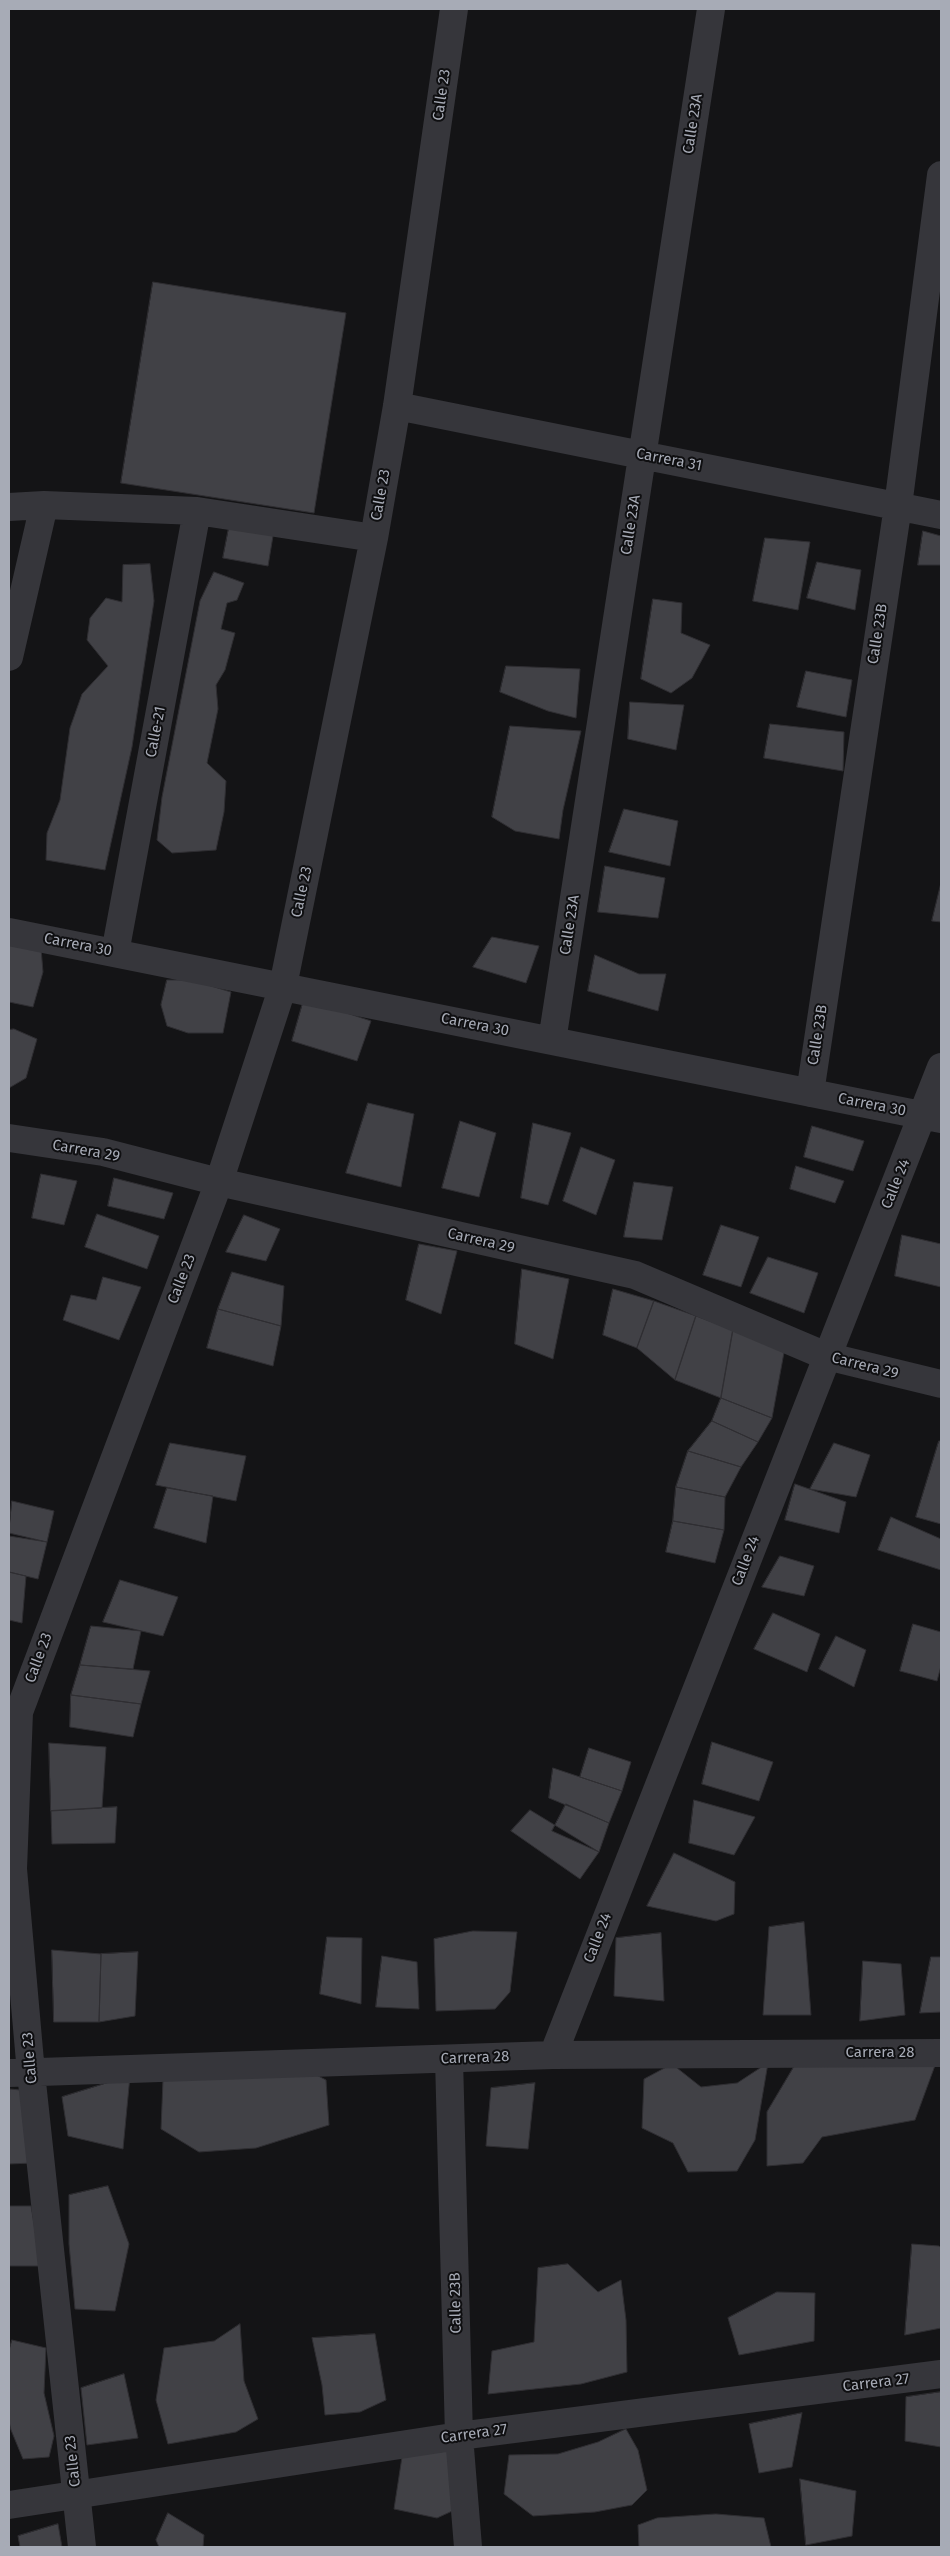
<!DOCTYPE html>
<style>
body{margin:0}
#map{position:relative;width:950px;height:2556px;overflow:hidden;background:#141416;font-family:"Fira Sans",sans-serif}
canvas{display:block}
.frame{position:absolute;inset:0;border:10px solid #a7abb6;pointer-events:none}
</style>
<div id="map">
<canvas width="950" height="2556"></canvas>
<div class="frame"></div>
</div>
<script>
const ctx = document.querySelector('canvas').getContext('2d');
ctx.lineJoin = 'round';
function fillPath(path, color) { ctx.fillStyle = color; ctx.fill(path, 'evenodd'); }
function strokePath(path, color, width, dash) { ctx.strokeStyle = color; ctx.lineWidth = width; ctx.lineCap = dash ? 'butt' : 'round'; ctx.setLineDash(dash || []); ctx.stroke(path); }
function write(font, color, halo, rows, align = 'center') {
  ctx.font = font + ' "Fira Sans",sans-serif'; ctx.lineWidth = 4; ctx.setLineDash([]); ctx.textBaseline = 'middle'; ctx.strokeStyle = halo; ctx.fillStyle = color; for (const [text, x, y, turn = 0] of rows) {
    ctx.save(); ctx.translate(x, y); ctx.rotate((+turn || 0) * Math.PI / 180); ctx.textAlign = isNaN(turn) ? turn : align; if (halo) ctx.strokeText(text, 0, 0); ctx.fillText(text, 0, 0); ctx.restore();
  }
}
const building = new Path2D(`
 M153,282L346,313L314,513L121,483Z
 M230,522L274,530L268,566L223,558Z
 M923,531L941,536V565H918Z
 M765,538L810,542L798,610L753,601Z
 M817,562L861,570L855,610L807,598Z
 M150,564L154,601L132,747L105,870L46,860L47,833L60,800L70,728L82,694L108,666L87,640L90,618L106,598L122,602L123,565Z
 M214,572L244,583L237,600L227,603L221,629L235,633L225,670L216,685L218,709L207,763L226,781L224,812L216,850L172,853L157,840L162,797L200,601Z
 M653,599L682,603L681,633L710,645L692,678L671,693L641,679Z
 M506,666L580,669L576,718L548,711L500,692Z
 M806,671L852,680L846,717L797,707Z
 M630,702L684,705L676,750L628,739Z
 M770,724L844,732L843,771L764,758Z
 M510,726L581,731L563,810L559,839L515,831L492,817Z
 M624,809L678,821L670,866L609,852Z
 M605,866L665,878L658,918L598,912Z
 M941,883V922L932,921Z
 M492,937L539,946L526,983L473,967Z
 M9,941L41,948L43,972L33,1007L9,1002Z
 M595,955L639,974H666L658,1011L588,991Z
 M167,980H191L231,992L223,1033H188L167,1026L161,1005Z
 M304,999L371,1021L357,1061L292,1041Z
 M14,1029L37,1039L26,1078L9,1088V1030Z
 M368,1103L414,1114L401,1187L346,1173Z
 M460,1121L496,1133L479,1197L442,1188Z
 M533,1123L571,1133L548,1205L521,1198Z
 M812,1126L864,1141L853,1171L804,1157Z
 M581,1147L615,1160L596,1215L563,1201Z
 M796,1166L844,1181L835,1203L790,1189Z
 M41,1174L77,1181L64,1225L32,1218Z
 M114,1178L173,1193L164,1219L108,1206Z
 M634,1182L673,1187L662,1240L624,1237Z
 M97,1214L159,1236L147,1269L85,1247Z
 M244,1215L280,1229L266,1261L226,1252Z
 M721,1225L759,1237L741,1287L703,1275Z
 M902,1235L941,1244V1287L895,1276Z
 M419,1244L457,1251L441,1314L406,1300Z
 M768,1257L818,1273L804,1313L750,1293Z
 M522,1269L569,1279L553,1359L515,1344Z
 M232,1272L284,1286L281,1326L218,1309Z
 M103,1277L141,1287L119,1340L63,1320L71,1295L96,1300Z
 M613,1289L654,1301L637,1348L603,1335Z
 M654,1301L696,1316L675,1380L637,1348Z
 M218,1309L281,1326L273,1366L207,1348Z
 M696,1316L733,1330L721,1398L675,1380Z
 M733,1330L785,1347L772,1418L721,1398Z
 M721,1398L772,1418L758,1442L712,1421Z
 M712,1421L758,1442L741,1467L688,1451Z
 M939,1441H941V1524L916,1517Z
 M170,1443L246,1456L236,1501L156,1485Z
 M834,1443L870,1455L856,1497L810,1489Z
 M688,1451L741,1467L725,1497L676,1487Z
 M795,1484L846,1502L839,1533L785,1520Z
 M676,1487L725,1497L724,1530L673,1521Z
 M167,1488L213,1496L206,1543L154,1528Z
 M12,1501L54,1511L47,1542L9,1533Z
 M891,1517L941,1539V1570L878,1550Z
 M673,1521L724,1530L715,1563L666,1552Z
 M9,1536L47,1542L38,1579L9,1572Z
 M780,1556L814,1566L804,1596L762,1587Z
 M9,1572L26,1576L22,1623L9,1620Z
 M120,1580L178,1597L163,1636L103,1622Z
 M773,1613L820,1634L807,1672L754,1649Z
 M913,1624L941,1632V1666L937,1681L900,1671Z
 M91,1626L141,1631L133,1669L80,1665Z
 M836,1636L866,1650L854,1687L819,1669Z
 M80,1665L150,1671L141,1704L71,1695Z
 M71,1695L141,1704L133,1737L70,1727Z
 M712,1742L773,1762L759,1801L702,1784Z
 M49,1743L106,1747L102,1808L51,1811Z
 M589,1748L631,1762L622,1791L580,1777Z
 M553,1768L622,1791L609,1823L549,1798Z
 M694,1800L755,1817L734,1855L689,1843Z
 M566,1804L609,1823L599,1852L552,1831Z
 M117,1807L115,1843L52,1844L51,1811Z
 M530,1810L599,1852L580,1879L511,1831Z
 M674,1853L735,1882L734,1914L716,1921L647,1906Z
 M804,1922L811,2015H763L769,1927Z
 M473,1931L517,1932L510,1992L495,2009L436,2011L434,1939Z
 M661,1933L664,2001L614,1996L616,1938Z
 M327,1937L362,1938L361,2004L320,1994Z
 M52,1950L101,1954L99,2022H54Z
 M138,1952L135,2016L99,2022L101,1954Z
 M382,1956L417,1962L419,2009L376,2007Z
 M931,1957H941V2012L920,2013Z
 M863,1961L901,1964L905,2015L860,2021Z
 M798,2060H937L915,2120L822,2137L803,2163L767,2166V2112Z
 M768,2063L755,2140L737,2171L688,2172L673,2143L642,2128L644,2079L672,2064L701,2087L737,2083Z
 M299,2066L326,2080L329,2125L256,2148L199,2152L161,2129L163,2080Z
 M130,2076L123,2149L68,2136L62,2097Z
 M535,2083L528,2149L486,2146L491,2088Z
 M10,2089L30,2091L33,2163L9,2164Z
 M108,2186L129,2244L115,2311L75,2309L69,2244V2195Z
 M9,2206H31L41,2266H9Z
 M912,2244L939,2246L941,2248V2328L905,2335Z
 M568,2264L598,2292L621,2280L626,2320L627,2372L581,2384L488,2394L492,2351L534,2342L538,2268Z
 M777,2292L815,2293L814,2341L739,2355L728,2318Z
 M240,2324L244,2381L258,2419L236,2432L168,2444L156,2400L164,2348L214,2341Z
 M375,2334L386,2400L360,2412L325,2415L322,2385L312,2338Z
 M12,2340L46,2348L44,2393L54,2436L49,2457L23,2459L11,2430L9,2422V2351Z
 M124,2374L138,2438L87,2445L81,2388Z
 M941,2392V2447L905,2441L906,2397Z
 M802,2413L792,2467L759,2473L749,2424Z
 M626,2429L638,2450L647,2490L632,2505L595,2512L533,2516L504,2494L509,2455L558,2454L598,2442Z
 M450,2451L461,2507L437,2518L394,2509L402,2457Z
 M800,2479L856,2491L852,2536L806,2545Z
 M168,2513L204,2535L203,2547H159L156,2540Z
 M716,2514L764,2518L771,2547H639L638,2525L657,2518Z
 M58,2524L62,2547H20L18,2536Z`);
fillPath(building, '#414146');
strokePath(building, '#2f2e32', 1);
strokePath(new Path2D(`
 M397,406L941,515
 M9,507L44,505L197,511L374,538
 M9,657L44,505
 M9,932L941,1119
 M115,953L197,511
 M552,1041L711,9
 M810,1093L898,506L941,175
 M9,1138L103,1152L219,1182L635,1275L826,1356L941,1384
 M553,2055L941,1067
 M449,2059L459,2436L468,2547
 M9,2073L553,2055L941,2053
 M9,2505L459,2436L941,2374
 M82,2547L31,2073L13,1869L19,1712L219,1182L283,986L374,538L397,406L454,9`), '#36363b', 28);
write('15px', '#a7abb6', '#0f0f11', [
 ["Calle 23",442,95,-82],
 ["Calle 23A",693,124,-81],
 ["Carrera 31",669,460,11],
 ["Calle 23",381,495,-80],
 ["Calle 23A",631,525,-81],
 ["Calle 23B",878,634,-81],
 ["Calle-21",156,732,-79],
 ["Calle 23",302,892,-78],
 ["Calle 23A",570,925,-81],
 ["Carrera 30",78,945,11],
 ["Carrera 30",475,1025,11],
 ["Calle 23B",818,1035,-81],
 ["Carrera 30",872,1105,11],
 ["Carrera 29",86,1151,10],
 ["Calle 24",896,1184,-68],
 ["Carrera 29",481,1241,13],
 ["Calle 23",182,1279,-69],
 ["Carrera 29",865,1366,14],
 ["Calle 24",746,1561,-69],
 ["Calle 23",39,1658,-70],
 ["Calle 24",598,1938,-69],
 ["Carrera 28",880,2053],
 ["Calle 23",30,2058,-95],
 ["Carrera 28",475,2058,-2],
 ["Calle 23B",456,2303,-91],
 ["Carrera 27",876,2383,-7],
 ["Carrera 27",474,2434,-8],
 ["Calle 23",73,2461,-96]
]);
</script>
